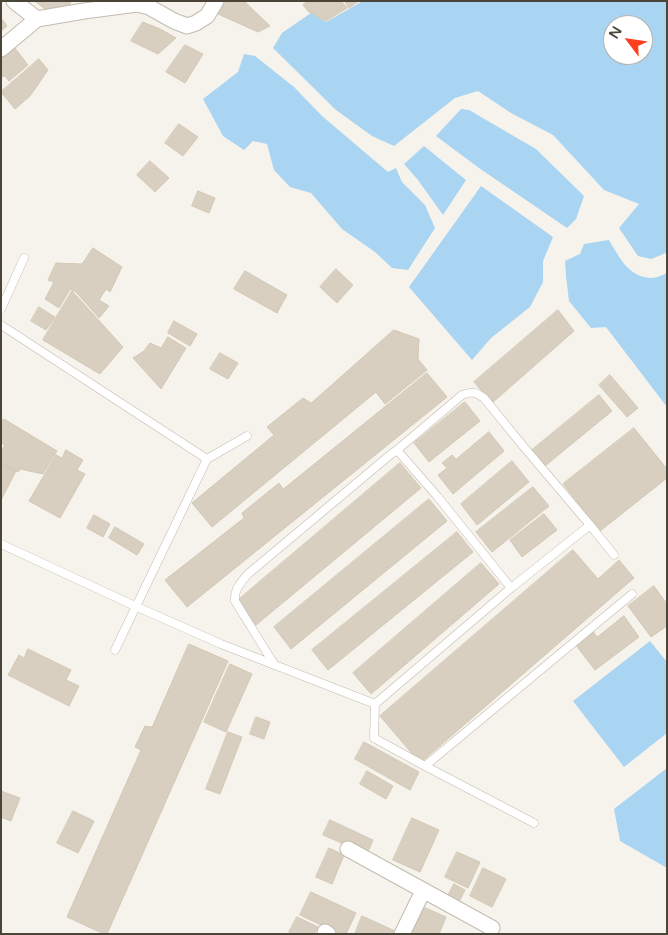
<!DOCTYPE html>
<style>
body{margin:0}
#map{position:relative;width:668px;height:935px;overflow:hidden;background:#f6f3ec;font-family:"Varela Round",sans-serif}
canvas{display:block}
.frame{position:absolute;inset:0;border:2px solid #4b4439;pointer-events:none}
.north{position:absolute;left:603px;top:15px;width:50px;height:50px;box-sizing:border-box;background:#fff;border:1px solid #b7b4b0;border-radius:50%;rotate:301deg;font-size:14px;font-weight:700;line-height:20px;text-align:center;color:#4b4439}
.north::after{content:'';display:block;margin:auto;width:18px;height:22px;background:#fc3f1d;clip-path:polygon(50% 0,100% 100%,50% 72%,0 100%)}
</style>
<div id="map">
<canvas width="668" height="935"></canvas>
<div class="frame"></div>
<div class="north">N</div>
</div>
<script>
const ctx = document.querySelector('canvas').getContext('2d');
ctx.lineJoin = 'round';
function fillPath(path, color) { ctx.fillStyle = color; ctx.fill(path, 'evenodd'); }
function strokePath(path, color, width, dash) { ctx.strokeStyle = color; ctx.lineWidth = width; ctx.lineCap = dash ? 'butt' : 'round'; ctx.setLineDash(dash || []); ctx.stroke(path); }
fillPath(new Path2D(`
 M363,1H667V251L666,253L651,259L638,256L619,228L639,204L604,190L553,135L511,113L478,91L455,98L394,146L372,136L336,110L273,48L282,33L311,13L326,22ZM613,25H643V55H613Z
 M244,54L255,56L294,87L322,116L388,172L396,168L402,182L425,205L435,228L408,270L392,268L375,252L342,229L311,193L290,187L274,170L267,144L253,141L244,150L223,136L203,99L238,72Z
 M461,109L469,110L536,149L584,196L576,219L567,228L479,168L436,136Z
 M424,146L466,180L443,215L418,180L404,164Z
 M481,186L553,237L543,261V282L530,307L491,338L472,360L409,287Z
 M609,240C619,257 629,278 652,278C656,278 662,275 667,273V407L606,327L591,328L569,301L566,276L565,261L580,254L584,244Z
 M650,641L667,662V733L624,767L573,701Z
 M667,768V868L620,841L614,809Z`), '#a9d4f2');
const building = new Path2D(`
 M36,1H71L69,8L45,9L36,2Z
 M224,1H244L270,26L258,32L218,14Z
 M308,1L317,2L319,1H341L347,8L326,21L309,12L303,5Z
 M345,1H359L349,8Z
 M1,18L7,26L1,31Z
 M143,22L160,29L176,38L158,54L131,41Z
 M185,45L203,54L185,83L166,72Z
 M14,47L28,65L9,81L5,76L1,77V57Z
 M39,59L48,70L30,96L15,109L1,92Z
 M179,124L198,137L183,156L165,143Z
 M150,161L169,178L155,192L137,175Z
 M198,191L215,198L209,213L192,206Z
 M93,248L122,267L110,292L106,289L99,300L109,306L99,318L76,292L70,289L59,308L45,299L54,282L48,280L56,263L82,264Z
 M336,269L353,285L337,303L320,287Z
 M245,271L287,295L277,313L234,289Z
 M72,291L123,347L100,374L43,340Z
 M39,307L55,317L46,330L31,321Z
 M558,310L574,331L492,403L474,382Z
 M174,321L197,334L190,346L168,333Z
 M394,330L419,339L418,359L427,370L385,404L376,392L212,527L192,503L274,435L267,427L303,398L311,403Z
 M168,337L186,348L161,389L133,358L144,351L150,343L161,348Z
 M220,353L238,363L228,379L210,369Z
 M427,373L447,397L187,607L165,580L244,518L242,513L279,483L283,489Z
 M610,375L638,408L627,417L599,385Z
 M599,395L612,411L545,466L532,450Z
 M465,402L480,421L429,462L414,443Z
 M4,419L57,451L43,474L20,469L18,472L1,463V451L5,445L1,443V423Z
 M634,428L667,469V478L600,531L563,484Z
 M489,432L504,451L453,494L438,475L447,468L442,463L452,455L456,459Z
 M66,450L83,460L77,470L85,474L60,518L29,501L56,455L62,458Z
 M512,461L529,482L477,525L461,504Z
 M400,463L421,488L256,625L237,601Z
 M1,464L16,471L1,500Z
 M533,487L549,506L492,552L476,532Z
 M429,499L447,521L291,649L274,627Z
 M544,514L557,530L522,557L510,540Z
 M94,515L110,524L103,537L87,528Z
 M115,527L144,544L137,555L109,538Z
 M457,532L473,552L328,670L312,650Z
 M573,550L598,579L619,560L634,578L420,763L380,716Z
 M481,563L499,584L371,694L353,673Z
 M654,586L667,604V626L651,637L628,606Z
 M624,616L639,637L595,670L575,644L592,630L597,637Z
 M189,644L228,661L107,934H104L67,917L141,750L135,747L145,726L152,727Z
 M28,649L71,670L66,680L79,686L69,706L8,675L19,655L24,658Z
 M230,664L252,674L226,732L204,722Z
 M256,717L270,722L264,739L250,734Z
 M228,732L242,737L220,794L206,789Z
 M364,742L419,772L410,790L355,759Z
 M367,771L393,786L386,799L360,784Z
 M1,791L20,798L11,821L1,817Z
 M73,811L94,821L78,853L57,843Z
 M412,818L439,830L420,872L393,860Z
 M330,820L373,840L367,854L323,835Z
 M329,848L344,855L332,884L316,877Z
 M457,852L480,862L468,888L445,877Z
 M483,868L506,879L492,907L470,896Z
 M454,884L465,890L459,902L448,896Z
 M311,892L356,913L346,934H340L300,915Z
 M421,906L446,917L439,934H409Z
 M362,916L395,931L394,934H355Z
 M297,917L318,927L314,934H292L289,932Z`);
fillPath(building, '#d8cfc1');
strokePath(building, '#d3c7b4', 1);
const lane = new Path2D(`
 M1,309L24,258
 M1,325L207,459L115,650
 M207,459L247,436
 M590,525L614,555
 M1,544L135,606L221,644L375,704L374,738L425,766L534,823
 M274,664L235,601C234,589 241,582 248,574L390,455L397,450L437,496L511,588
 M375,704L511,588L590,525L523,446L484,398C475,392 473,391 462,395L397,450
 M425,766L632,594`);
const street = new Path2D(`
 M14,1L37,19L84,11L137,4L149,7L174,21L187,26L196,23L207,16L216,1
 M1,49L37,19
 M348,849L492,928
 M325,934V932L328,934
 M402,934L423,891`);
strokePath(lane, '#c2bbae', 9);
strokePath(street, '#c2bbae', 17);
strokePath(lane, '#fff', 8);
strokePath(street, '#fff', 15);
</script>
